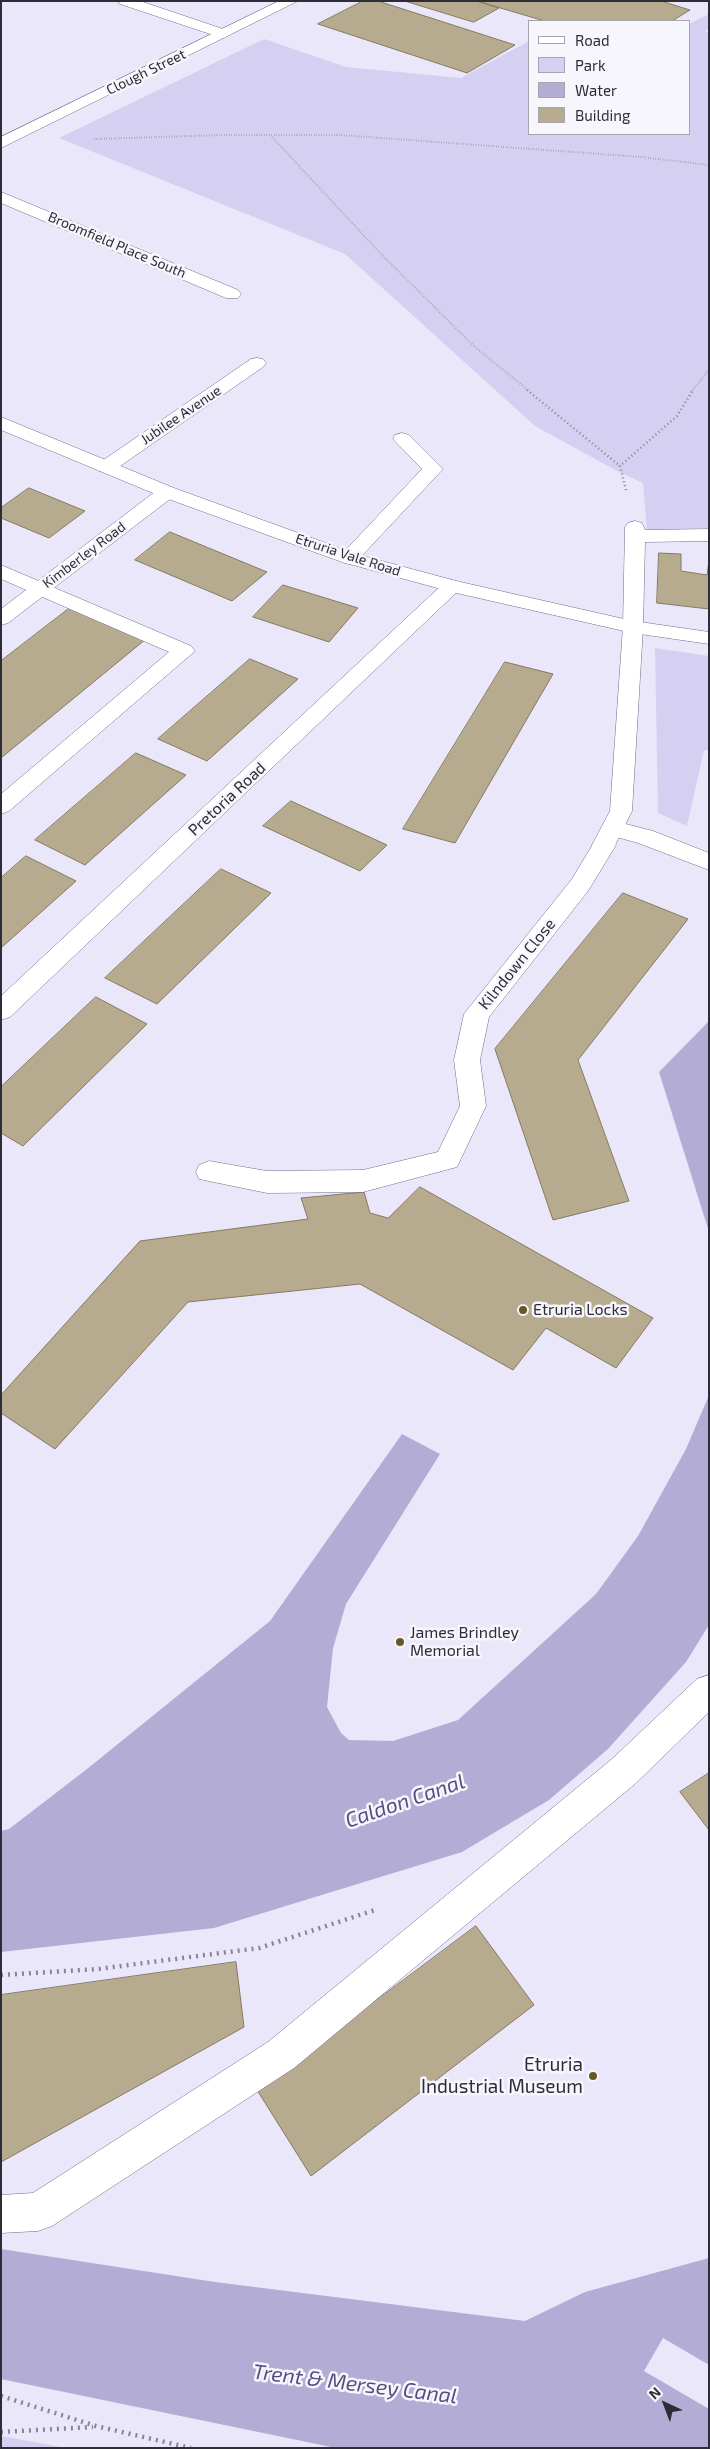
<!DOCTYPE html>
<style>
body{margin:0}
#map{position:relative;width:710px;height:2449px;overflow:hidden;background:#eae7fa;font-family:"Exo 2",sans-serif}
canvas{display:block}
.frame{position:absolute;inset:0;border:2px solid #2e2c37;pointer-events:none}
.legend{position:absolute;left:528px;top:20px;width:162px;height:115px;box-sizing:border-box;background:#f7f6fc;border:1px solid #a7a5ad;margin:0;padding:6px 9px;list-style:none;font-size:15px;color:#2e2c37}
.legend li{display:flex;align-items:center;gap:10px;height:25px}
.legend b{width:25px;border:1px solid #a7a5ad}
.north{position:absolute;left:640px;top:2379px;width:50px;height:50px;-webkit-text-stroke:4px #f7f6fc;paint-order:stroke;rotate:317deg;font-size:14px;font-weight:700;line-height:20px;text-align:center;color:#2e2c37}
.north::after{content:'';display:block;margin:auto;width:18px;height:22px;background:#2e2c37;clip-path:polygon(50% 0,100% 100%,50% 72%,0 100%)}
</style>
<div id="map">
<canvas width="710" height="2449"></canvas>
<div class="frame"></div>
<ul class="legend">
<li><b style="height:6px;background:#fff"></b>Road</li>
<li><b style="height:14px;background:#d5d0f1"></b>Park</li>
<li><b style="height:14px;background:#b3add5"></b>Water</li>
<li><b style="height:14px;background:#b6ab8e"></b>Building</li>
</ul>
<div class="north">N</div>
</div>
<script>
const ctx = document.querySelector('canvas').getContext('2d');
ctx.lineJoin = 'round';
function fillPath(path, color) { ctx.fillStyle = color; ctx.fill(path, 'evenodd'); }
function strokePath(path, color, width, dash) { ctx.strokeStyle = color; ctx.lineWidth = width; ctx.lineCap = dash ? 'butt' : 'round'; ctx.setLineDash(dash || []); ctx.stroke(path); }
function write(font, color, halo, rows, align = 'center') {
  ctx.font = font + ' "Exo 2",sans-serif'; ctx.lineWidth = 5; ctx.setLineDash([]); ctx.textBaseline = 'middle'; ctx.strokeStyle = halo; ctx.fillStyle = color; for (const [text, x, y, turn = 0] of rows) {
    ctx.save(); ctx.translate(x, y); ctx.rotate((+turn || 0) * Math.PI / 180); ctx.textAlign = isNaN(turn) ? turn : align; if (halo) ctx.strokeText(text, 0, 0); ctx.fillText(text, 0, 0); ctx.restore();
  }
}
fillPath(new Path2D(`
 M709,14V29L705,31L709,33V528L647,530L643,483L615,470L535,426L345,254L59,138L264,39L346,67L461,78L529,41V134H689V24Z
 M655,648L709,656V750H704L687,826L658,813Z
 M1,2436L67,2448H1Z`), '#d5d0f1');
fillPath(new Path2D(`
 M709,1021V1232L659,1072Z
 M709,1395V1625L686,1662L608,1749L549,1800L462,1852L214,1928L1,1952V1831L9,1829L87,1769L270,1621L402,1434L440,1454L346,1604L333,1648L327,1707L341,1733L349,1740L393,1741L458,1720L596,1594L638,1536L686,1449Z
 M1,2249L215,2282L525,2321L585,2292L709,2258V2365L663,2338L644,2371L709,2409V2448H336L1,2379Z`), '#b3add5');
const building = new Path2D(`
 M363,1H378L515,45L467,73L318,24Z
 M405,1H477L499,8L474,22Z
 M477,1H661L690,10L672,21H545Z
 M29,488L85,511L49,538L1,518V508Z
 M170,532L267,572L232,601L135,560Z
 M659,553L681,554V571L707,575L709,561V609L657,603Z
 M283,585L358,608L329,642L253,617Z
 M71,607L146,639L1,758V661Z
 M250,659L298,679L207,761L158,739Z
 M505,662L553,674L455,843L403,829Z
 M136,753L186,775L85,865L35,840Z
 M291,801L387,845L360,871L263,826Z
 M26,856L76,881L1,948V878Z
 M221,869L271,893L157,1004L105,978Z
 M623,893L688,919L578,1060L629,1201L553,1220L495,1049Z
 M96,997L147,1024L23,1146L1,1133V1087Z
 M420,1187L653,1318L616,1368L546,1328L513,1370L360,1284L188,1302L55,1449L1,1413V1395L140,1241L308,1219L301,1198L364,1192L370,1213L388,1218Z
 M709,1773V1830L680,1792Z
 M476,1926L534,2005L311,2176L257,2090Z
 M236,1962L244,2027L1,2162V1995Z`);
fillPath(building, '#b6ab8e');
strokePath(building, '#857a5f', 1);
const service = new Path2D(`
 M118,1H140L229,31L231,34L224,38L219,37L120,4Z
 M635,521L642,523L645,530L709,529V541L645,542L643,627L640,631L633,633L626,631L623,627L625,527L628,523Z
 M1,565L191,646L195,651L9,811L1,814V794L169,652L1,579Z
 M614,821L653,831L709,853V870L638,843L606,834L602,829L606,824Z
 M604,837L612,839L616,845L588,891L489,1017L480,1060L486,1106L457,1167L363,1192L267,1193L199,1179L196,1172L199,1165L209,1161L267,1171L363,1170L438,1152L460,1106L454,1060L464,1014L572,879L596,839Z
 M709,1675V1712L636,1783L294,2068L52,2226L38,2231L1,2233V2195L33,2193L268,2042L612,1759L697,1679Z`);
const minor = new Path2D(`
 M1,192L238,290L241,294L238,298H226L1,203Z
 M257,358L263,359L266,363L263,367L113,471H99L96,467L99,463L251,359Z
 M402,433L409,435L443,469L356,562L349,564L342,562L339,558L342,554L422,469L393,439L395,435Z
 M167,486L174,488L177,492L174,496L8,623L1,625V609L160,488Z
 M452,580L459,582L462,586L459,590L10,1017L1,1020V996L445,582Z
 M633,621L640,623L643,627L632,811L612,851L604,853L596,851L592,845L610,811L623,627L626,623Z`);
const tertiary = new Path2D(`
 M279,1H298L1,148V137Z`);
const secondary = new Path2D(`
 M1,417L174,488L356,554L456,581L633,621L709,632V644L633,633L452,592L342,562L160,496L1,430Z`);
strokePath(service, '#716c88', 1);
strokePath(minor, '#716c88', 1);
strokePath(tertiary, '#716c88', 1);
strokePath(secondary, '#716c88', 1);
strokePath(new Path2D(`
 M272,137L384,257L475,347L529,391
 M94,139L223,135H341L641,157L709,165
 M692,391L709,370`), '#878493', 2, [0.5, 2]);
strokePath(new Path2D(`
 M527,390L620,466
 M626,490L620,466L677,416L693,390`), '#878493', 2.5, [1, 3]);
strokePath(new Path2D(`
 M1,1975L98,1969L259,1948L375,1910
 M1,2396L96,2426L191,2448
 M1,2432L93,2427`), '#878493', 4.5, [2, 5]);
fillPath(service, '#fff');
fillPath(minor, '#fff');
fillPath(tertiary, '#fff');
fillPath(secondary, '#fff');
for (const [x, y, r, color] of [
 [523,1310,5,"#695725"],
 [400,1642,5,"#695725"],
 [593,2076,5,"#695725"]
]) { const dot = new Path2D(); dot.arc(x, y, r, 0, 2 * Math.PI); ctx.fillStyle = color; ctx.fill(dot); strokePath(dot, '#f7f6fc', 2); }
write('14px', '#2e2c37', '#f7f6fc', [
 ["Clough Street",146,72,-26],
 ["Broomfield Place South",117,245,23],
 ["Jubilee Avenue",181,415,-34],
 ["Kimberley Road",84,555,-37],
 ["Etruria Vale Road",348,555,18]
]);
write('16px', '#2e2c37', '#f7f6fc', [
 ["Pretoria Road",227,799,-43],
 ["Kilndown Close",517,964,-51]
]);
write('16px', '#2e2c37', '#f7f6fc', [
 ["Etruria Locks",533,1310],
 ["James Brindley",410,1633],
 ["Memorial",410,1651]
], 'left');
write('19px', '#2e2c37', '#f7f6fc', [
 ["Etruria",583,2065],
 ["Industrial Museum",583,2087]
], 'right');
write('italic 21px', '#584d83', '#f7f6fc', [
 ["Caldon Canal",405,1801,-19],
 ["Trent & Mersey Canal",355,2384,7]
]);
</script>
